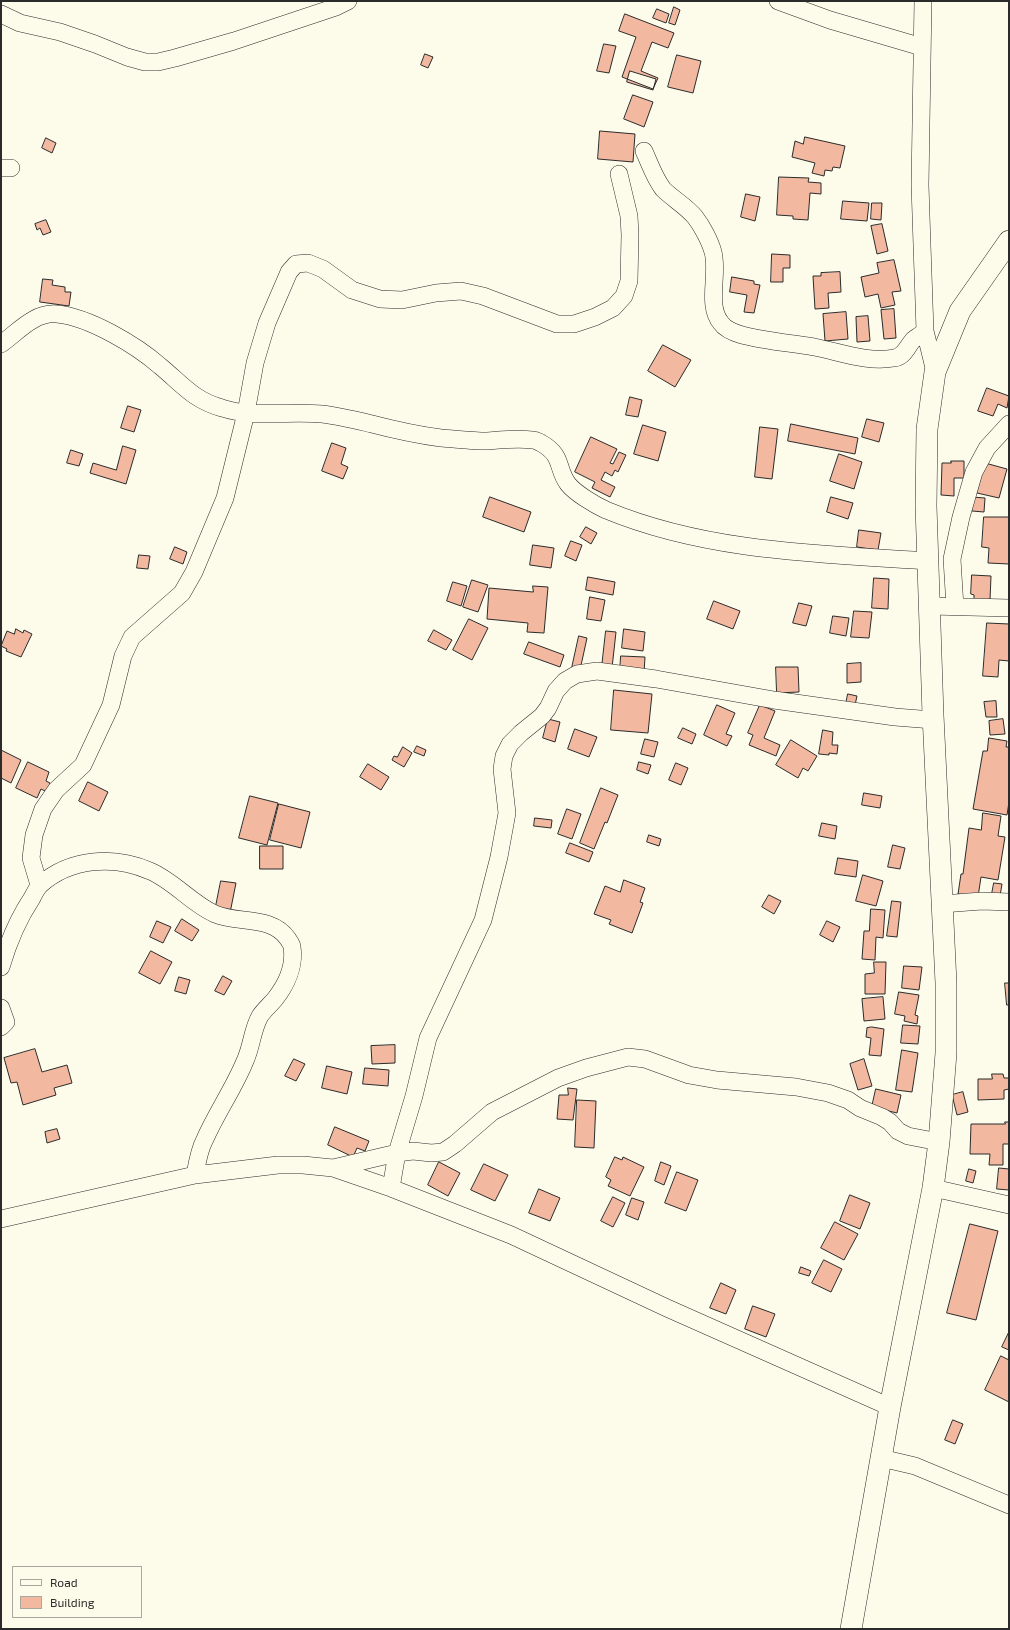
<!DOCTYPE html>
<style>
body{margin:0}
#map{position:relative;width:1010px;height:1630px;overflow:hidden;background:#fdfbea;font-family:"Exo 2",sans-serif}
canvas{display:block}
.frame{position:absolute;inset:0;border:2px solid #2b2b2b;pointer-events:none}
.legend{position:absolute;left:12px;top:1566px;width:130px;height:52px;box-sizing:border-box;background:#fdfbea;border:1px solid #a9a89e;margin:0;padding:5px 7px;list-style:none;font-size:12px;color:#2b2b2b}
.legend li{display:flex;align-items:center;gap:8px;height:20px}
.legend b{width:20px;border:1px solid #a9a89e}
</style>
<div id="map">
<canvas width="1010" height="1630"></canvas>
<div class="frame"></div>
<ul class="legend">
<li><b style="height:5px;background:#fdfbea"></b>Road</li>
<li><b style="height:11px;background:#f2b8a0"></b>Building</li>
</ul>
</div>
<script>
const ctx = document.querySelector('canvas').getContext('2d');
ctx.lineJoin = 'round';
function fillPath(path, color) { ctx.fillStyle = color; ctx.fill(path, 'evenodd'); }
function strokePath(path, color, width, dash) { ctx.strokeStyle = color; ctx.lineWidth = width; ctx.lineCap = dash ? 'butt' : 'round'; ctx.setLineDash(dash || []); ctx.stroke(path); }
const building = new Path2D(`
 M674,7L680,10L675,25L669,23Z
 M657,9L669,14L666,23L653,18Z
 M625,14L674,33L668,48L652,42L641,71L658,78L653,89L622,77L636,37L619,31Z
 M604,44L616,46L609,73L597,71Z
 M425,54L433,57L428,68L421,65Z
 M677,55L701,61L693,93L668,87Z
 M630,71L656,79L653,90L627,82Z
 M633,95L653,102L644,127L624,119Z
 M600,131L635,134L633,162L598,159Z
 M805,137L845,146L840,168L833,167L832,171L825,170L824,176L812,173L815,163L792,157L795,141L803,144Z
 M46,138L56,143L52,153L42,148Z
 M779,177L809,178L808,182L821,183V194L810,193L808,220L793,219V216L777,215Z
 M746,194L760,197L755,221L741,217Z
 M843,201L869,203L867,221L841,219Z
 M872,203H882L881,220L871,219Z
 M46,220L51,232L43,235L40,228L37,230L35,224Z
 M882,224L888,251L877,254L871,226Z
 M772,254L790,255V268H783V282H771Z
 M894,260L901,291L892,292L895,305L881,308L878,294L865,297L861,277L879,273L877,263Z
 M840,272L841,292L828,293L829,308L815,309L813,276H821V273Z
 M732,277L754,281V284L760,285L754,313L744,312L747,295L730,292Z
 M43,279L53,280L52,285L65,287V292H71L69,306L40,302Z
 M894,309L896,338L884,339L881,310Z
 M846,312L848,339L825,341L823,314Z
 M868,316L870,341L857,342L856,317Z
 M663,345L691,360L675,387L648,371Z
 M987,388L1009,396L1007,408L998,404L993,416L978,411Z
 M630,397L642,400L638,417L626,415Z
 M128,406L141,410L134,432L121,428Z
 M867,419L884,423L879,442L862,437Z
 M791,424L858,438L855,454L788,441Z
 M643,425L666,432L658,461L634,454Z
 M760,427L778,429L772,479L755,477Z
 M591,437L617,449L610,463L613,464L619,452L626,455L618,472L615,470L612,476L605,472L601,480L615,487L610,497L592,488L595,482L575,472Z
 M332,443L346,448L341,464L348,467L343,479L322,471Z
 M123,446L136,450L126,484L90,473L93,463L116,470Z
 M71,450L83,454L79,466L67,463Z
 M839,454L862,462L854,489L830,481Z
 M951,461H964V478H954V496L941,495L942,463H951Z
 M985,463L1007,469L999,498L977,493Z
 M490,497L531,512L524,532L483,517Z
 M831,497L853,503L848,519L827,512Z
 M972,497L985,498L984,512L972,511Z
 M984,517H1009V564L988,563L989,548L982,547Z
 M586,527L597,533L591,544L580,537Z
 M859,530L881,533L878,550L857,547Z
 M571,541L582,545L576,561L565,556Z
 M533,545L554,548L551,568L530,565Z
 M175,547L187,552L183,564L170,559Z
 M139,555L150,556L148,569L137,568Z
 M972,575L991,576L990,600H974V595L971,594Z
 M588,577L615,582L613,595L586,590Z
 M874,578L889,579L888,609L872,608Z
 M472,580L488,585L478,612L463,607Z
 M453,582L467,586L461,606L447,601Z
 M533,586L548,587L544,633L527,632L528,623L487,619L489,588L533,592Z
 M590,597L605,600L601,621L587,619Z
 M714,601L740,611L733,629L707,619Z
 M799,603L812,606L806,626L793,623Z
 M854,611L872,612L869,638L851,637Z
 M833,616L849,618L846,636L830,633Z
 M469,619L488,628L472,660L453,650Z
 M987,623L1009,624V661L999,660L998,677L983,676Z
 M16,629L23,633L24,630L32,634L21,657L6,651L7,649L1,646L7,631L14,634Z
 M624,629L645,632L643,651L622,648Z
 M434,630L452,640L446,650L428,641Z
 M606,631L616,632L612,668L602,667Z
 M579,636L587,638L580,670L572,668Z
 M529,642L564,655L560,667L524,654Z
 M621,656L645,657L644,673L620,672Z
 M861,663V682L847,683V664Z
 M776,667H798L799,692L777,693Z
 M614,690L652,694L648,733L611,730Z
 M848,694L857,696L855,705L846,704Z
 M996,701L997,717H986L984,702Z
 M717,705L735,713L726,734L732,736L727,746L704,735Z
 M760,705L775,711L764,738L780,745L776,756L749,745L753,735L748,733Z
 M548,719L560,722L555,742L543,738Z
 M1003,719L1005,734L990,735L989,721Z
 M683,728L696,734L692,744L678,738Z
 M575,729L597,737L589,757L568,749Z
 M823,730L833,732L832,745H838L837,754L829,753V755L819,754Z
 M989,738L1007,741L1006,747H1009V802L1007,815L973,809L983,751H987Z
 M645,739L658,742L654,757L641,754Z
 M791,740L817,756L808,771L803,768L798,778L776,765Z
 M417,746L426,750L424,756L414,752Z
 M403,747L412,753L404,767L392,760L394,756L397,757Z
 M1,750L21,760L11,783L1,778Z
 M28,762L49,772L46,781L50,783L47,792L41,789L37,798L16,788Z
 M639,762L651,765L648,774L637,770Z
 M676,763L688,768L681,785L669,780Z
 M368,764L389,777L381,790L360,777Z
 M88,782L108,792L99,811L79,801Z
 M601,788L618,795L607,823L605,822L594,849L580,843Z
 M864,793L882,796L880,808L862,805Z
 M250,796L278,803L267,845L239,838Z
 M279,804L310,812L301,848L270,840Z
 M567,809L581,814L572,839L558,834Z
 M983,813L1001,816L998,836L1005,837L998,880L981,877L978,897L958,894L961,874H963L969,828L981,830Z
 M535,818L552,820L551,828L534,826Z
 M822,823L837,826L835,839L819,836Z
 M649,835L661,839L659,846L647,842Z
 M570,843L593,852L589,862L566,853Z
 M893,845L905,848L900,869L888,867Z
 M260,846H283V869H260Z
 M838,858L858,861L856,877L835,874Z
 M863,875L883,881L876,906L856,901Z
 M624,880L645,888L640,902L643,903L632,933L609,924L611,920L594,914L605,886L620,892Z
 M221,881L236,883L230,913L215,911Z
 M994,883L1002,884L1000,896L992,894Z
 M769,895L781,901L774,914L762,907Z
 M892,901L901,902L897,937L887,936Z
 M871,909L885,910L883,938L876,937L875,960L862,959L864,931H869Z
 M182,919L199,930L192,941L175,931Z
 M157,921L171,927L163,943L150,937Z
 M827,921L840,927L833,942L820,935Z
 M151,951L172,962L160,984L139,973Z
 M874,962H886L885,994H865V974L874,973Z
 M904,966L922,967L919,990L902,988Z
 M223,976L232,981L224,995L215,991Z
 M179,977L190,980L186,994L175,991Z
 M1005,983H1009V1005H1007Z
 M899,992L919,995L915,1015L918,1016L917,1024L904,1021L905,1016L895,1014Z
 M883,997L885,1019L864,1021L862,999Z
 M903,1025L920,1026L918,1044L901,1043Z
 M872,1027L884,1029L881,1056L869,1055L871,1038L866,1037L867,1028Z
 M395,1045V1063L372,1064L371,1046Z
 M35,1049L42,1072L67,1065L72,1083L54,1088L56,1095L23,1105L17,1082L11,1083L4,1058Z
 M902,1050L918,1053L912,1092L896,1090Z
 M294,1059L305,1064L296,1081L285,1076Z
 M864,1059L872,1086L858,1090L850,1064Z
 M327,1066L352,1072L347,1094L322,1088Z
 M365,1068L389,1070L388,1086L363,1084Z
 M992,1074H1003L1004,1078H1009V1089L1004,1090V1099L978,1100V1079H992Z
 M568,1088L577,1089L573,1120L557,1119L559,1095H568Z
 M876,1089L901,1095L897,1113L872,1107Z
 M963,1092L968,1112L957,1115L952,1095Z
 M577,1100L596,1101L594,1148L575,1147Z
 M1005,1122H1009V1144H1003V1165H989L990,1154H970L971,1124H1005Z
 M335,1127L369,1141L365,1151L357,1148L353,1157L328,1145Z
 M57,1129L60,1139L47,1143L45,1132Z
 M615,1157L622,1160L623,1157L644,1167L630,1196L608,1186L611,1180L606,1177Z
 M439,1162L460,1173L448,1196L428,1185Z
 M661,1162L671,1166L664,1185L655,1181Z
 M484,1164L508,1175L495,1201L471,1190Z
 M999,1168L1009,1169V1190L997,1189Z
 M969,1169L976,1171L973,1183L966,1181Z
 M677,1172L698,1180L686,1211L665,1203Z
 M539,1189L560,1198L550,1221L529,1213Z
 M850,1195L870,1203L860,1229L840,1221Z
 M613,1197L625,1203L613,1227L601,1221Z
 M632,1198L644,1202L638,1220L626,1215Z
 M835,1222L858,1234L844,1260L821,1248Z
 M970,1224L998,1231L976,1320L947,1313Z
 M824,1260L842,1269L831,1292L812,1283Z
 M801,1267L811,1271L809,1276L799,1273Z
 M721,1283L736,1290L726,1314L710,1308Z
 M753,1306L775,1314L766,1337L745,1329Z
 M1009,1332V1350L1002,1347Z
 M1001,1356L1009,1360V1402L985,1390Z
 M953,1420L963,1424L955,1444L945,1440Z`);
fillPath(building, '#f2b8a0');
strokePath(building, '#2b2b2b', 1);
const minor = new Path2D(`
 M778,1L830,20L922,47
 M923,1L920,185L922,245L925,331L935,372
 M1,14L20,23L60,32L95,44L127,57L145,62H158L175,58L234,41L336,7L348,1
 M644,151C650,164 654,177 663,189C673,199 686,206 695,217C702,226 710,241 713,252C719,274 706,305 721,323C725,329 735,333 742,335C765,341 790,343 814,347C840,352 868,363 894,358C904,357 907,347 913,340C917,337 922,334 925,331
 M1,168H11
 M1,344C18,332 34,312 57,314C89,317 136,345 160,366C182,384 193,400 222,408C253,418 289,411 322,414C339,416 355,420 372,424C395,430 418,435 441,438C456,439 472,441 487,441C502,440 517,438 532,440C537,440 537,441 541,443C564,456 556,468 568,484C575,493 595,505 606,510C707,552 820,554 929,561
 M930,606L1009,608
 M955,607L952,559L961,517L974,472L987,448L1009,424
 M39,885L31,858L34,835L43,809L56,790L83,765L111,705L123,656L132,637L182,593L194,572L225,498L246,413L255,363L267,323L289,272L296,264L308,263L323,269L352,290L380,299L402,300L436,293L461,291L483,296L557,324H574L595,317L613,308L624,296L629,281L630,235L629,216L619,174
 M942,904L982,901L1009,902
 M1,967C8,943 18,919 32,898C34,894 37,888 40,885C70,858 114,855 150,871C174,881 192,904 215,914C238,924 272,915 288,939C289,941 292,944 292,947C295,966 286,985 275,999C270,1005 264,1010 260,1016C252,1030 252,1046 245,1061C234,1088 217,1112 205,1139C199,1150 197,1163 195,1175
 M1,1008L6,1022L1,1027
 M333,1168L397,1153L413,1151L431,1153L443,1152L455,1144L492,1112L558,1078L586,1068L628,1057L645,1059L689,1075L717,1080L796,1087L828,1093L848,1100L860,1108L882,1117L890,1122L898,1131L908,1136L939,1142
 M391,1188L397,1153L414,1096L428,1038L483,920L499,857L507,813L502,769L504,756L510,744L521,733L542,716L548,708L556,691L565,681L577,674L597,671L656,679L774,700L895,717L933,720
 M933,1188L1009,1205
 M1,1219L195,1175L278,1165H303L333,1168L391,1188L511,1235L667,1308L890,1407
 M881,1458L915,1466L1009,1505`);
const major = new Path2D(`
 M851,1629L890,1407L933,1188L939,1142L946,1053V983L933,715L926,506L927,429L935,372L960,311L1009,241`);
strokePath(minor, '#2b2b2b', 18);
strokePath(major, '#2b2b2b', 22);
strokePath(minor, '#fdfbea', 17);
strokePath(major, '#fdfbea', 21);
</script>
